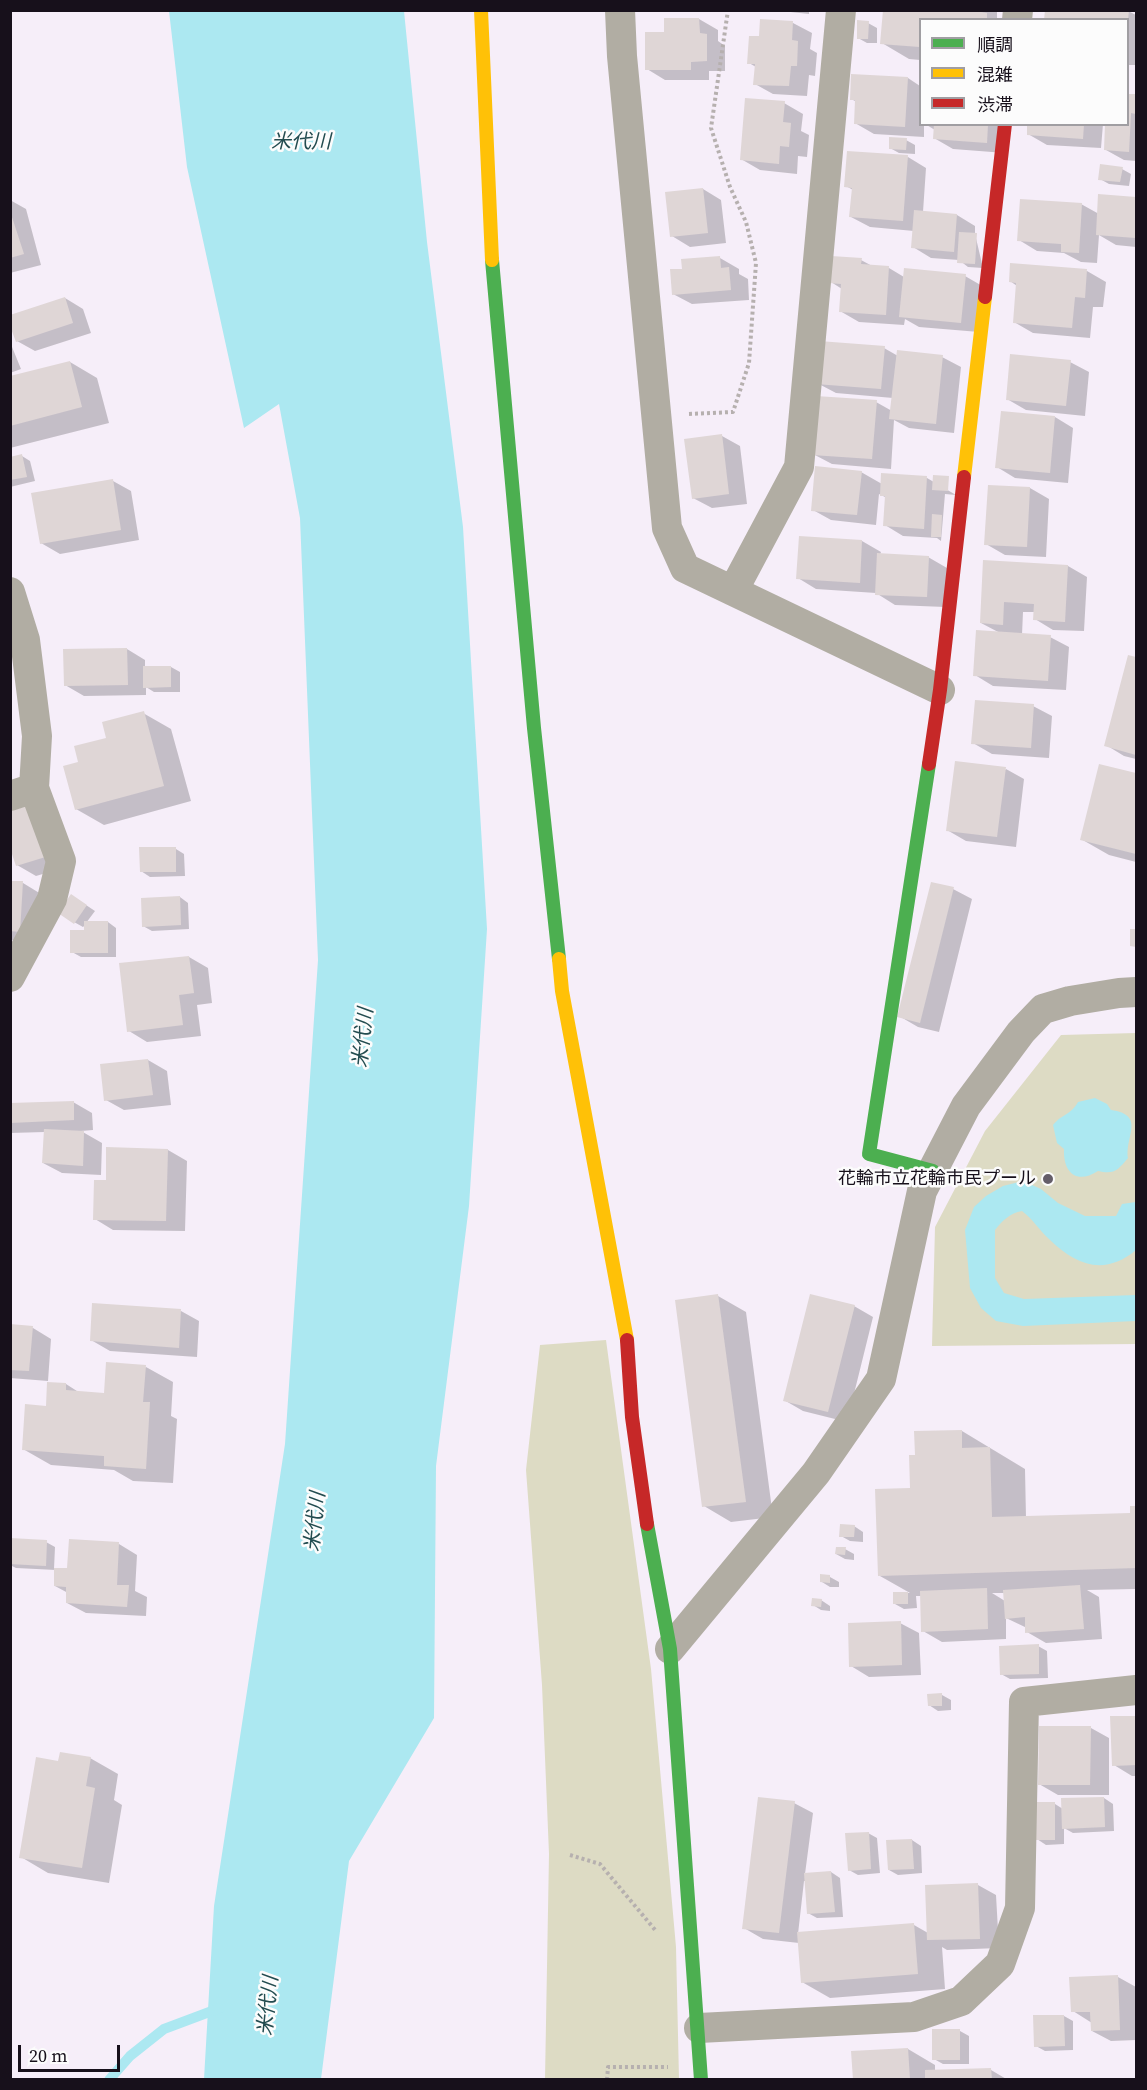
<!DOCTYPE html>
<meta charset="utf-8">
<style>
body{margin:0}
#map{position:relative;width:1147px;height:2090px;overflow:hidden;background:#f6eef9;font-family:"Source Serif 4","Noto Sans JP",serif}
canvas{display:block}
.frame{position:absolute;inset:0;border:12px solid #17101b;pointer-events:none}
.legend{position:absolute;left:919px;top:18px;width:210px;height:108px;box-sizing:border-box;background:#fcfcfc;border:2px solid #a09ea2;margin:0;padding:8px 10px;list-style:none;font-size:18px;color:#17101b}
.legend li{display:flex;align-items:center;gap:12px;height:30px}
.legend b{width:30px;border:2px solid #a09ea2}
.scale{position:absolute;left:18px;top:2045px;width:102px;height:27px;box-sizing:border-box;border:3px solid #17101b;border-top:0;padding-left:8px;font-size:18px;line-height:21px;white-space:nowrap;color:#17101b;-webkit-text-stroke:4px #fcfcfc;paint-order:stroke}
</style>
<div id="map">
<canvas width="1147" height="2090"></canvas>
<div class="frame"></div>
<ul class="legend">
<li><b style="height:8px;background:#4caf50"></b>順調</li>
<li><b style="height:8px;background:#ffc107"></b>混雑</li>
<li><b style="height:8px;background:#c62828"></b>渋滞</li>
</ul>
<div class="scale">20 m</div>
</div>
<script>
const ctx = document.querySelector('canvas').getContext('2d');
ctx.lineJoin = 'round';
function fillPath(path, color) { ctx.fillStyle = color; ctx.fill(path, 'evenodd'); }
function strokePath(path, color, width, dash) { ctx.strokeStyle = color; ctx.lineWidth = width; ctx.lineCap = dash ? 'butt' : 'round'; ctx.setLineDash(dash || []); ctx.stroke(path); }
function write(font, color, halo, rows, align = 'center') {
  ctx.font = font + ' "Source Serif 4","Noto Sans JP",serif'; ctx.lineWidth = 5; ctx.setLineDash([]); ctx.textBaseline = 'middle'; ctx.strokeStyle = halo; ctx.fillStyle = color; for (const [text, x, y, turn = 0] of rows) {
    ctx.save(); ctx.translate(x, y); ctx.rotate((+turn || 0) * Math.PI / 180); ctx.textAlign = isNaN(turn) ? turn : align; if (halo) ctx.strokeText(text, 0, 0); ctx.fillText(text, 0, 0); ctx.restore();
  }
}
fillPath(new Path2D(`
 M1136,1033V1344L932,1346L935,1227L985,1131L1061,1035Z
 M606,1340L651,1669L676,1947L679,2079H545L549,1854L542,1685L526,1470L540,1345Z`), '#dddbc4');
fillPath(new Path2D(`
 M169,11H404L427,242L463,527L487,929L469,1206L436,1466L434,1718L349,1861L321,2079H204L214,1906L285,1444L318,960L300,518L279,404L244,428L187,167Z
 M1095,1098L1107,1104L1111,1110C1146,1115 1125,1136 1128,1158C1118,1170 1114,1175 1098,1171C1076,1185 1063,1172 1064,1149L1057,1143L1053,1125C1063,1113 1070,1116 1078,1102Z
 M1023,1181L1041,1189L1058,1203L1085,1216H1116L1122,1204L1136,1202V1250C1105,1276 1076,1266 1049,1239C1039,1230 1033,1219 1022,1211C1010,1213 1002,1221 995,1230V1278L1004,1293L1024,1299L1136,1295V1321L1023,1326L996,1321L981,1308L970,1288L965,1230L974,1207L986,1196L1003,1186Z`), '#ace8f1');
fillPath(new Path2D(`
 M772,10H809V14Z
 M884,10H997V20H920V60L909,59L882,43Z
 M1128,11L1136,15V65H1128Z
 M699,19L718,30V41L725,46V71H709V80H665L647,69L666,33Z
 M761,21L793,23L812,33L810,49L817,53L815,76L809,75L807,96L773,94L755,84L756,67L749,63L760,38Z
 M868,23L877,28V43H867L858,38Z
 M908,78L920,86V124H924V137L874,134L855,123L857,102L851,99Z
 M1128,96H1136V161L1124,160L1106,150L1128,124Z
 M784,103L803,114L801,131L809,135L807,157L798,156L797,174L760,170L741,159Z
 M925,124H1007L1005,153L953,149L934,138L935,130Z
 M1029,124H1103L1101,148L1047,145L1028,134Z
 M906,140L915,145V154L899,153L890,148Z
 M908,157L926,168L923,212L957,215L975,226V234L983,268L968,267L959,260L931,258L913,247L914,231L870,227L851,217L853,190L846,186Z
 M1122,169L1131,174L1129,186L1109,184L1100,179Z
 M703,189L721,200L726,243L690,247L672,236Z
 M1100,196L1136,198V247L1116,245L1099,235L1097,263L1081,262L1064,253L1037,251L1019,240L1081,204L1099,214Z
 M10,200L26,209L41,265L10,273Z
 M720,258L739,269V274L748,279L749,300L692,304L673,294L684,270Z
 M861,260L874,267L889,268L904,277L965,276L984,287L979,332L919,327L905,319L904,325L859,322L840,311L842,289L831,282Z
 M1011,265L1087,271L1106,282L1103,307H1093L1090,338L1033,333L1014,322L1017,286L1010,281Z
 M65,298L83,309L91,333L35,351L17,341Z
 M10,342L21,369L10,373Z
 M884,348L898,356L942,357L961,367L954,433L909,428L894,420L891,469L832,464L813,454L876,402L892,411L893,398L836,393L817,383Z
 M70,362L97,378L109,423L10,448V378Z
 M1070,362L1089,372L1085,416L1026,410L1007,399Z
 M1055,417L1073,428L1068,483L1015,478L997,467Z
 M722,436L740,446L747,504L712,508L693,498Z
 M22,456L30,461L35,481L10,487V458Z
 M861,472L882,484L883,475L927,478L956,495L945,494L941,541L937,538L903,536L885,525L887,498L879,494L876,525L831,520L813,510Z
 M113,481L131,491L139,540L60,554L41,543Z
 M989,486L1030,488L1049,499L1046,557L1005,555L986,544Z
 M800,537L862,541L881,552L880,555L928,557L947,568L945,607L895,605L876,593L816,589L798,578Z
 M985,562L1068,566L1087,577L1084,631L1053,630L1035,619V612H1023L1022,635L1050,637L1069,647L1066,690L993,686L975,675L1000,633L981,623Z
 M127,649L145,660V668L171,667L180,672V692H154L146,687V695L84,696L65,685Z
 M1129,657L1136,659V759L1124,756L1106,745Z
 M1033,706L1052,716L1049,758L992,754L973,743Z
 M143,713L171,729L191,801L104,825L76,809L80,763Z
 M1100,766L1136,775V862L1109,855L1081,839Z
 M1006,769L1024,779L1016,847L966,841L947,830Z
 M10,808L70,866L36,876L17,865L14,853L10,854Z
 M176,849L184,854L185,876L150,877L141,871Z
 M10,882L23,883L41,894L38,942L10,940Z
 M953,889L972,899L939,1032L918,1027L899,1016Z
 M180,897L188,903L189,929L152,931L143,926Z
 M80,901L95,911L86,923L108,922L116,928V957H81L72,952L86,931V924L83,927L74,922Z
 M189,957L208,968L212,1003L197,1005L201,1036L147,1042L129,1031Z
 M148,1060L167,1071L171,1105L124,1110L106,1100Z
 M73,1102L92,1113L93,1130L81,1131L102,1143L101,1175L62,1173L43,1163L45,1132L10,1133V1105Z
 M108,1149L168,1150L187,1161L185,1231L113,1230L95,1219L107,1182Z
 M718,1296L746,1312L773,1517L731,1522L704,1506Z
 M854,1306L873,1317L847,1422L803,1411L784,1400Z
 M181,1311L199,1321L197,1357L110,1351L91,1340Z
 M10,1326L33,1328L51,1339L48,1381L10,1378Z
 M146,1367L173,1382L171,1416L177,1419L173,1483L133,1481L114,1470L51,1465L23,1449L47,1407L66,1384L80,1393L105,1394Z
 M962,1431L1025,1469L1026,1518L1132,1515L1131,1507H1136V1589L1087,1590L1099,1597L1102,1639L1046,1643L1027,1632V1628L1006,1618V1639L942,1642L923,1631L921,1596H916L917,1608L904,1609L895,1604V1593H910L880,1576L912,1489L917,1457ZM992,1593H1004L1005,1601Z
 M854,1526L863,1532V1542L850,1541L841,1536Z
 M10,1540L46,1542L55,1547L54,1569L69,1570L119,1544L137,1555L135,1591L147,1597L146,1616L86,1613L67,1603L68,1593L55,1586L56,1570L16,1568L10,1565Z
 M845,1549L854,1554V1560L845,1559L836,1554Z
 M830,1577L839,1582V1587H830L822,1582Z
 M821,1600L830,1606V1611L821,1610L813,1605Z
 M900,1623L919,1633L921,1675L869,1677L851,1666Z
 M1038,1646L1047,1651L1048,1678L1010,1679L1001,1674Z
 M942,1695L951,1700V1710L938,1711L929,1705Z
 M1136,1717V1776H1132L1114,1765L1112,1718Z
 M1091,1728L1109,1738V1795H1058L1039,1784Z
 M90,1758L118,1774L114,1800L122,1805L109,1883L48,1873L21,1857L59,1763Z
 M1104,1798L1113,1804L1114,1831L1073,1833L1064,1828V1844L1046,1845L1037,1839L1055,1804L1063,1809Z
 M794,1803L813,1813L805,1874L831,1872L840,1878L843,1917L817,1918L808,1913L806,1881H804L798,1934L914,1925L928,1933L978,1885L996,1895L999,1948L947,1950L942,1947L945,1989L830,1998L802,1982L799,1943L763,1939L744,1928Z
 M868,1833L877,1838L880,1873L858,1875L849,1870Z
 M912,1840L921,1846L922,1873L898,1875L889,1870Z
 M1118,1977L1136,1987V2040L1111,2041L1092,2031V2023L1073,2011Z
 M1064,2016L1073,2021V2050L1045,2051L1036,2046Z
 M960,2031L969,2036V2064H943L934,2059Z
 M908,2049L935,2065V2071L991,2070L1008,2080H854Z`), '#0003');
strokePath(new Path2D(`
 M109,2080L130,2056L164,2029L220,2008`), '#ace8f1', 10);
fillPath(new Path2D(`
 M883,10H969L987,13V20H920V47L880,44Z
 M1045,10H1129L1128,20H1044Z
 M664,18H699L700,33L707,34V61L691,62V70H645V32H664Z
 M760,19L793,21L792,40L798,41L797,66H791L789,86L753,85L755,64H747L749,36H759Z
 M857,20L869,21L868,39H857Z
 M851,74L908,77L905,127L854,124L855,100H850Z
 M1128,94H1136V114L1131,113L1129,152L1104,150L1105,124H1128Z
 M745,98L785,101L783,122L791,123L789,147L780,146L779,164L740,160Z
 M934,124H988L987,143L933,139Z
 M1027,124H1084L1083,139L1027,135Z
 M889,137L907,138L906,150L889,149Z
 M847,151L908,155L903,221L849,217L852,188L844,187Z
 M1100,164L1123,167L1120,182L1098,180Z
 M703,188L708,233L670,237L665,192Z
 M1098,194L1136,197V238L1096,235Z
 M1020,199L1082,203L1079,253L1061,252V244L1017,241Z
 M914,210L957,214L954,252L911,248Z
 M10,211L24,254L10,258Z
 M959,232L977,233L975,264L957,263Z
 M720,256L721,268L729,267L731,290L672,295L670,269H682L681,259Z
 M831,256L862,258L861,264L889,266L886,315L839,312L841,284L829,283Z
 M1010,263L1087,269L1085,298L1075,297L1072,328L1013,323L1016,283L1009,282Z
 M904,268L966,274L961,323L899,317Z
 M65,297L73,323L16,342L10,326V315Z
 M819,341L885,346L881,389L816,384Z
 M897,350L943,355L936,424L889,419Z
 M1010,354L1071,360L1066,406L1006,400Z
 M70,361L82,407L10,426V376Z
 M816,396L877,400L872,459L812,455Z
 M1001,411L1055,416L1050,473L995,468Z
 M722,434L729,494L692,499L684,439Z
 M22,454L27,477L10,480V457Z
 M815,466L862,471L857,515L811,511Z
 M881,473L927,476L924,529L883,526L885,496H880Z
 M933,475L949,476L948,491L932,490Z
 M113,479L121,530L40,544L31,493Z
 M988,485L1030,487L1027,547L984,545Z
 M932,514L942,515L941,537H931Z
 M799,536L862,540L860,583L796,579Z
 M877,553L929,556L927,597L875,595Z
 M983,560L1068,565L1065,622L1033,620L1034,604L1004,602L1003,625L980,623Z
 M976,630L1051,635L1048,681L973,676Z
 M127,648L128,685L64,686L63,649Z
 M1128,655L1136,657V755L1104,746Z
 M143,666H171V687L143,688Z
 M975,700L1034,704L1031,748L971,744Z
 M144,711L164,786L75,810L63,766L78,762L74,746L106,738L102,722Z
 M955,761L1006,767L997,837L946,831Z
 M1099,764L1136,773V854L1080,840Z
 M36,799L52,855L16,866L10,848V806Z
 M139,847H176V872H140Z
 M10,881H23L20,932L10,931Z
 M931,882L954,887L920,1023L897,1017Z
 M71,894L87,905L74,924L58,913Z
 M180,896L181,925L142,927L141,898Z
 M84,921H108V953H70V930H84Z
 M1130,929H1136V947L1130,946Z
 M189,956L194,993L179,995L183,1025L127,1032L119,963Z
 M148,1059L153,1095L104,1101L100,1064Z
 M74,1101V1120L10,1123V1103Z
 M44,1129L84,1131L83,1166L42,1163Z
 M106,1147L168,1149L166,1221L93,1220L94,1180H106Z
 M718,1294L746,1502L702,1507L675,1300Z
 M810,1294L855,1305L828,1412L783,1401Z
 M92,1303L181,1309L179,1348L90,1341Z
 M10,1324L33,1326L29,1371L10,1370Z
 M106,1362L146,1365L143,1402H150L146,1469L104,1466V1456L22,1450L25,1404L46,1406L47,1382L66,1383V1390L104,1393Z
 M962,1430V1448L990,1447L992,1517L1130,1513V1506H1136V1568L878,1576L875,1489L910,1488L909,1455H915L914,1431Z
 M840,1524L855,1525L854,1537H839Z
 M10,1538L47,1540L46,1566L10,1564Z
 M69,1539L119,1542L117,1585H129L127,1607L66,1603V1587L54,1586V1568H67Z
 M836,1547H846L845,1555L835,1554Z
 M820,1574L830,1575V1583L820,1582Z
 M1080,1585L1084,1629L1025,1633V1617L1005,1619L1003,1590Z
 M987,1588L988,1629L921,1632L920,1591Z
 M893,1592H908V1604H893Z
 M812,1598L822,1599L821,1607L811,1606Z
 M901,1621L902,1665L849,1667L848,1623Z
 M1039,1644V1674L1000,1675L999,1646Z
 M942,1693V1706H928L927,1694Z
 M1110,1716H1136V1765L1112,1766Z
 M1039,1726H1091L1090,1785H1038Z
 M60,1752L91,1757L86,1786L95,1788L82,1868L19,1858L36,1757L58,1761Z
 M758,1797L795,1801L779,1933L742,1929Z
 M1104,1797L1105,1827L1062,1829L1061,1798Z
 M1036,1802H1055V1840H1036Z
 M869,1832L871,1869L848,1871L845,1833Z
 M912,1839L914,1869L888,1870L886,1840Z
 M831,1871L835,1912L807,1914L804,1873Z
 M978,1883L980,1939L927,1940L925,1885Z
 M914,1923L918,1974L801,1983L797,1932Z
 M1118,1975L1120,2030L1091,2031L1090,2012H1071L1069,1977Z
 M1033,2015H1064L1065,2046L1034,2047Z
 M932,2029H960V2060H932Z
 M908,2048L910,2080H853L851,2051Z
 M991,2068L992,2080H925V2070Z`), '#dfd6d6');
strokePath(new Path2D(`
 M689,414L733,412L749,363L756,263L746,222L730,187L711,128L728,10
 M570,1855L600,1864L656,1931
 M607,2080L608,2067H668`), '#b6b0af', 4, [3, 3]);
strokePath(new Path2D(`
 M620,10L622,56L667,528L685,568L940,690
 M1017,20L1018,10
 M733,591L799,467L841,10
 M10,592L25,640L37,736L34,788L61,861L52,899L10,977
 M10,796L34,788
 M670,1649L816,1473L881,1379L922,1191L966,1106L1021,1032L1043,1009L1070,1001L1119,993L1136,992
 M699,2028L914,2017L961,2001L1000,1964L1020,1908L1024,1702L1136,1690`), '#b1ada3', 30);
strokePath(new Path2D(`
 M492,260L534,728L559,959
 M929,764L869,1154L933,1171
 M647,1524L670,1649L701,2080`), '#4caf50', 14);
strokePath(new Path2D(`
 M481,10L492,260
 M964,477L985,297
 M559,959L562,991L627,1340`), '#ffc107', 14);
strokePath(new Path2D(`
 M985,297L1005,124
 M929,764L940,690L964,477
 M627,1340L632,1417L647,1524`), '#c62828', 14);
for (const [x, y, r, color] of [
 [1048,1179,6,"#655e69"]
]) { const dot = new Path2D(); dot.arc(x, y, r, 0, 2 * Math.PI); ctx.fillStyle = color; ctx.fill(dot); strokePath(dot, '#fcfcfc', 2); }
write('18px', '#17101b', '#fcfcfc', [
 ["花輪市立花輪市民プール",1036,1179]
], 'right');
write('italic 20px', '#234c50', '#fcfcfc', [
 ["米代川",301,143],
 ["米代川",364,1038,-84],
 ["米代川",316,1522,-84],
 ["米代川",269,2006,-84]
]);
</script>
